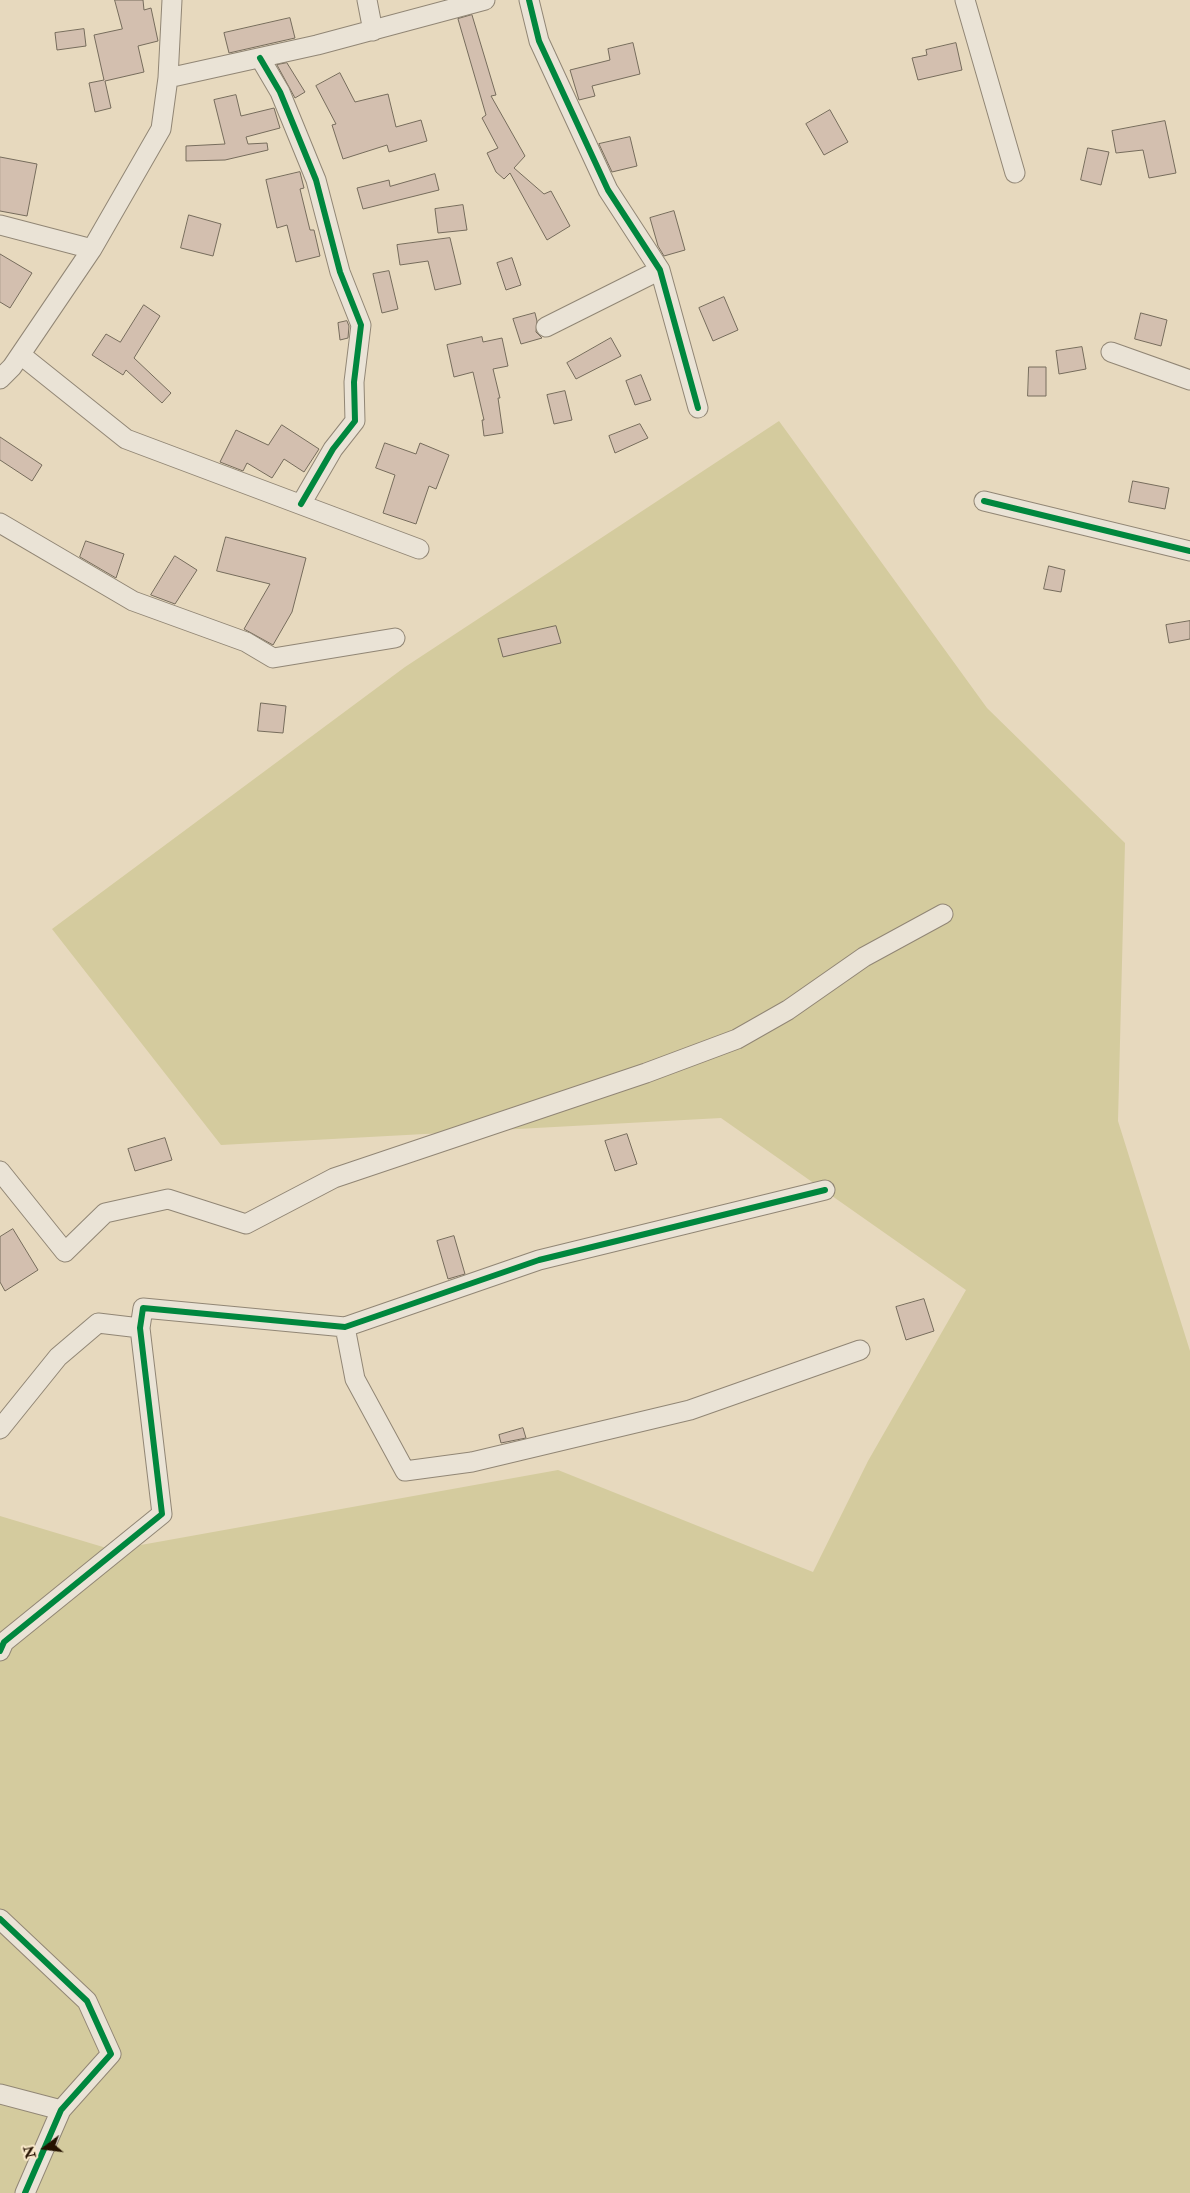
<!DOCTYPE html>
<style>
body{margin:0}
#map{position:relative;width:1190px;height:2193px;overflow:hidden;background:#e7d9be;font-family:"IM FELL Double Pica",serif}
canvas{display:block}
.north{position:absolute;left:20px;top:2123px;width:50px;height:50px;-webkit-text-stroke:4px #faeaca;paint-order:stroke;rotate:255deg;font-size:14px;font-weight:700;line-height:20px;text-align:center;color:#251200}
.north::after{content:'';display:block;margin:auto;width:18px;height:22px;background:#251200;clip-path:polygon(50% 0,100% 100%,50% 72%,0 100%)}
</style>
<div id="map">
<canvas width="1190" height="2193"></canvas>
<div class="north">N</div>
</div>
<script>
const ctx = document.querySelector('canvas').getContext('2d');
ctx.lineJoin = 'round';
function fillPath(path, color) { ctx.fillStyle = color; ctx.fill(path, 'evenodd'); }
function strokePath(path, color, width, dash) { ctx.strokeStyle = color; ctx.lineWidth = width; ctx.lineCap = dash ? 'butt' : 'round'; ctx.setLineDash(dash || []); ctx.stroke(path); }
fillPath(new Path2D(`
 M779,421L987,708L1125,843L1118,1121L1190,1351V2193H0V1516L113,1550L558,1470L813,1572L868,1461L966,1290L721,1118L221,1145L52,929L405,667Z`), '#d4cb9e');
const building = new Path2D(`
 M115,0H143L144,10L151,8L158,41L138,46L144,72L105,81L111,108L95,112L89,83L104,80L94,35L122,29Z
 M472,15L496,95L491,96L525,156L514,168L544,194L551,191L570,226L547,240L510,173L504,179L496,172L487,153L498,148L482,118L486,115L458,19Z
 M290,18L295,38L229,53L224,33Z
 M84,29L86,46L57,50L55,33Z
 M633,43L640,74L592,86L595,96L579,100L570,70L610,60L608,49Z
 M956,43L962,70L918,80L912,58L927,55L926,50Z
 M287,63L305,92L295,98L277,65Z
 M340,73L355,102L388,94L396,127L421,120L427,141L389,152L387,145L343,159L332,125L336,124L316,86Z
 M236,95L241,116L274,108L280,128L246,137L248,144L267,143L268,150L225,160L186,161V146L225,144L214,100Z
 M830,110L848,142L824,155L806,124Z
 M1165,121L1176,173L1149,178L1143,150L1116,153L1112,131Z
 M630,137L637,166L612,172L599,144Z
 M1088,148L1109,152L1101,185L1081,180Z
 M0,157L37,164L27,216L0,211Z
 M300,172L304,188L300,189L310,230H314L320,256L296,262L287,225L277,228L266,180Z
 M435,174L439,190L363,209L357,188L389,180L390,186Z
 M463,205L467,230L438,233L435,209Z
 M674,211L685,250L664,256L658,246L650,218Z
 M189,215L221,224L213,256L181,248Z
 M450,238L461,284L435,290L428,261L400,265L397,245Z
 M0,254L32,273L10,308L0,302Z
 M512,258L521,285L506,290L497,263Z
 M389,271L398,309L382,313L373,274Z
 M724,297L738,330L713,341L699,308Z
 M144,305L160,316L134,358L171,393L162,403L126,370L123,375L92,355L106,334L120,342Z
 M535,313L537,321L536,332L542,338L521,344L513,319Z
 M1141,313L1167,320L1161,346L1135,339Z
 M347,321L349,326L348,338L340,340L338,323Z
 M482,337L483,342L502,338L508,366L493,369L500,398H498L503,433L484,436L482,420H484L473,372L454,377L447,345Z
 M611,338L621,356L576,379L567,363Z
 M1082,347L1086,369L1059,374L1056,351Z
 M1029,367H1046V396H1028Z
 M641,375L651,400L635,405L626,381Z
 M565,391L572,420L554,424L547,395Z
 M640,424L648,438L615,453L609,436Z
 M282,425L319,449L304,472L284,459L272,478L247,463L243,471L220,462L236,430L268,445Z
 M0,437L42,465L32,481L0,460Z
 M385,443L416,454L420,443L449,455L436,489L429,486L416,524L383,513L395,475L376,468Z
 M1133,481L1169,488L1165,509L1129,502Z
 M226,537L306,558L292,612L273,645L244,629L270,584L217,571Z
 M86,541L124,554L116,578L80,557Z
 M175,556L197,570L175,604L151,595Z
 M1049,566L1065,570L1061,592L1044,589Z
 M1190,621V639L1169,643L1166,625Z
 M556,626L561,643L503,657L498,639Z
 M261,703L286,706L283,733L258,731Z
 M627,1134L637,1164L615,1171L605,1141Z
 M165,1138L172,1160L135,1171L128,1149Z
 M13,1229L38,1270L5,1291L0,1282V1237Z
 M454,1236L465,1274L448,1279L437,1241Z
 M924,1299L934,1331L906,1340L896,1307Z
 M523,1428L526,1438L501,1443L499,1435Z`);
fillPath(building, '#d3bfaf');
strokePath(building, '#766c5c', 1);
const minor = new Path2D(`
 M367,0L373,31
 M529,0L539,41L608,190L660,270L698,408
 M965,0L1015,173
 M260,58L280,92L316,180L340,272L361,325L354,382L355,421L333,449L301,504
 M168,78L317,45L485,0
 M0,225L92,249
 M546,327L660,270
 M1111,352L1190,380
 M21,355L126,439L419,549
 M0,379L12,367L92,249L161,129L168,78L172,0
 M984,501L1190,551
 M0,523L133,601L246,642L273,658L395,638
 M0,1171L65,1252L105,1213L168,1199L246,1224L334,1178L646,1073L737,1039L788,1010L864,957L943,914
 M345,1327L355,1379L405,1471L472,1462L690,1410L860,1350
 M0,1429L58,1357L98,1323L140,1328
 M0,1651L4,1642L162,1514L140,1328L143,1308L345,1327L539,1260L825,1190
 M0,1919L87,2001L111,2054L61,2110L25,2193
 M0,2094L61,2110`);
strokePath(minor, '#918675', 21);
strokePath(minor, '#eae3d6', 19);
strokePath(new Path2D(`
 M529,0L539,41L608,190L660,270L698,408
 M260,58L280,92L316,180L340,272L361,325L354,382L355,421L333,449L301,504
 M984,501L1190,551
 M0,1651L4,1642L162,1514L140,1328L143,1308L345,1327L539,1260L825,1190
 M0,1919L87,2001L111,2054L61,2110L25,2193`), '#00873e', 6);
</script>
